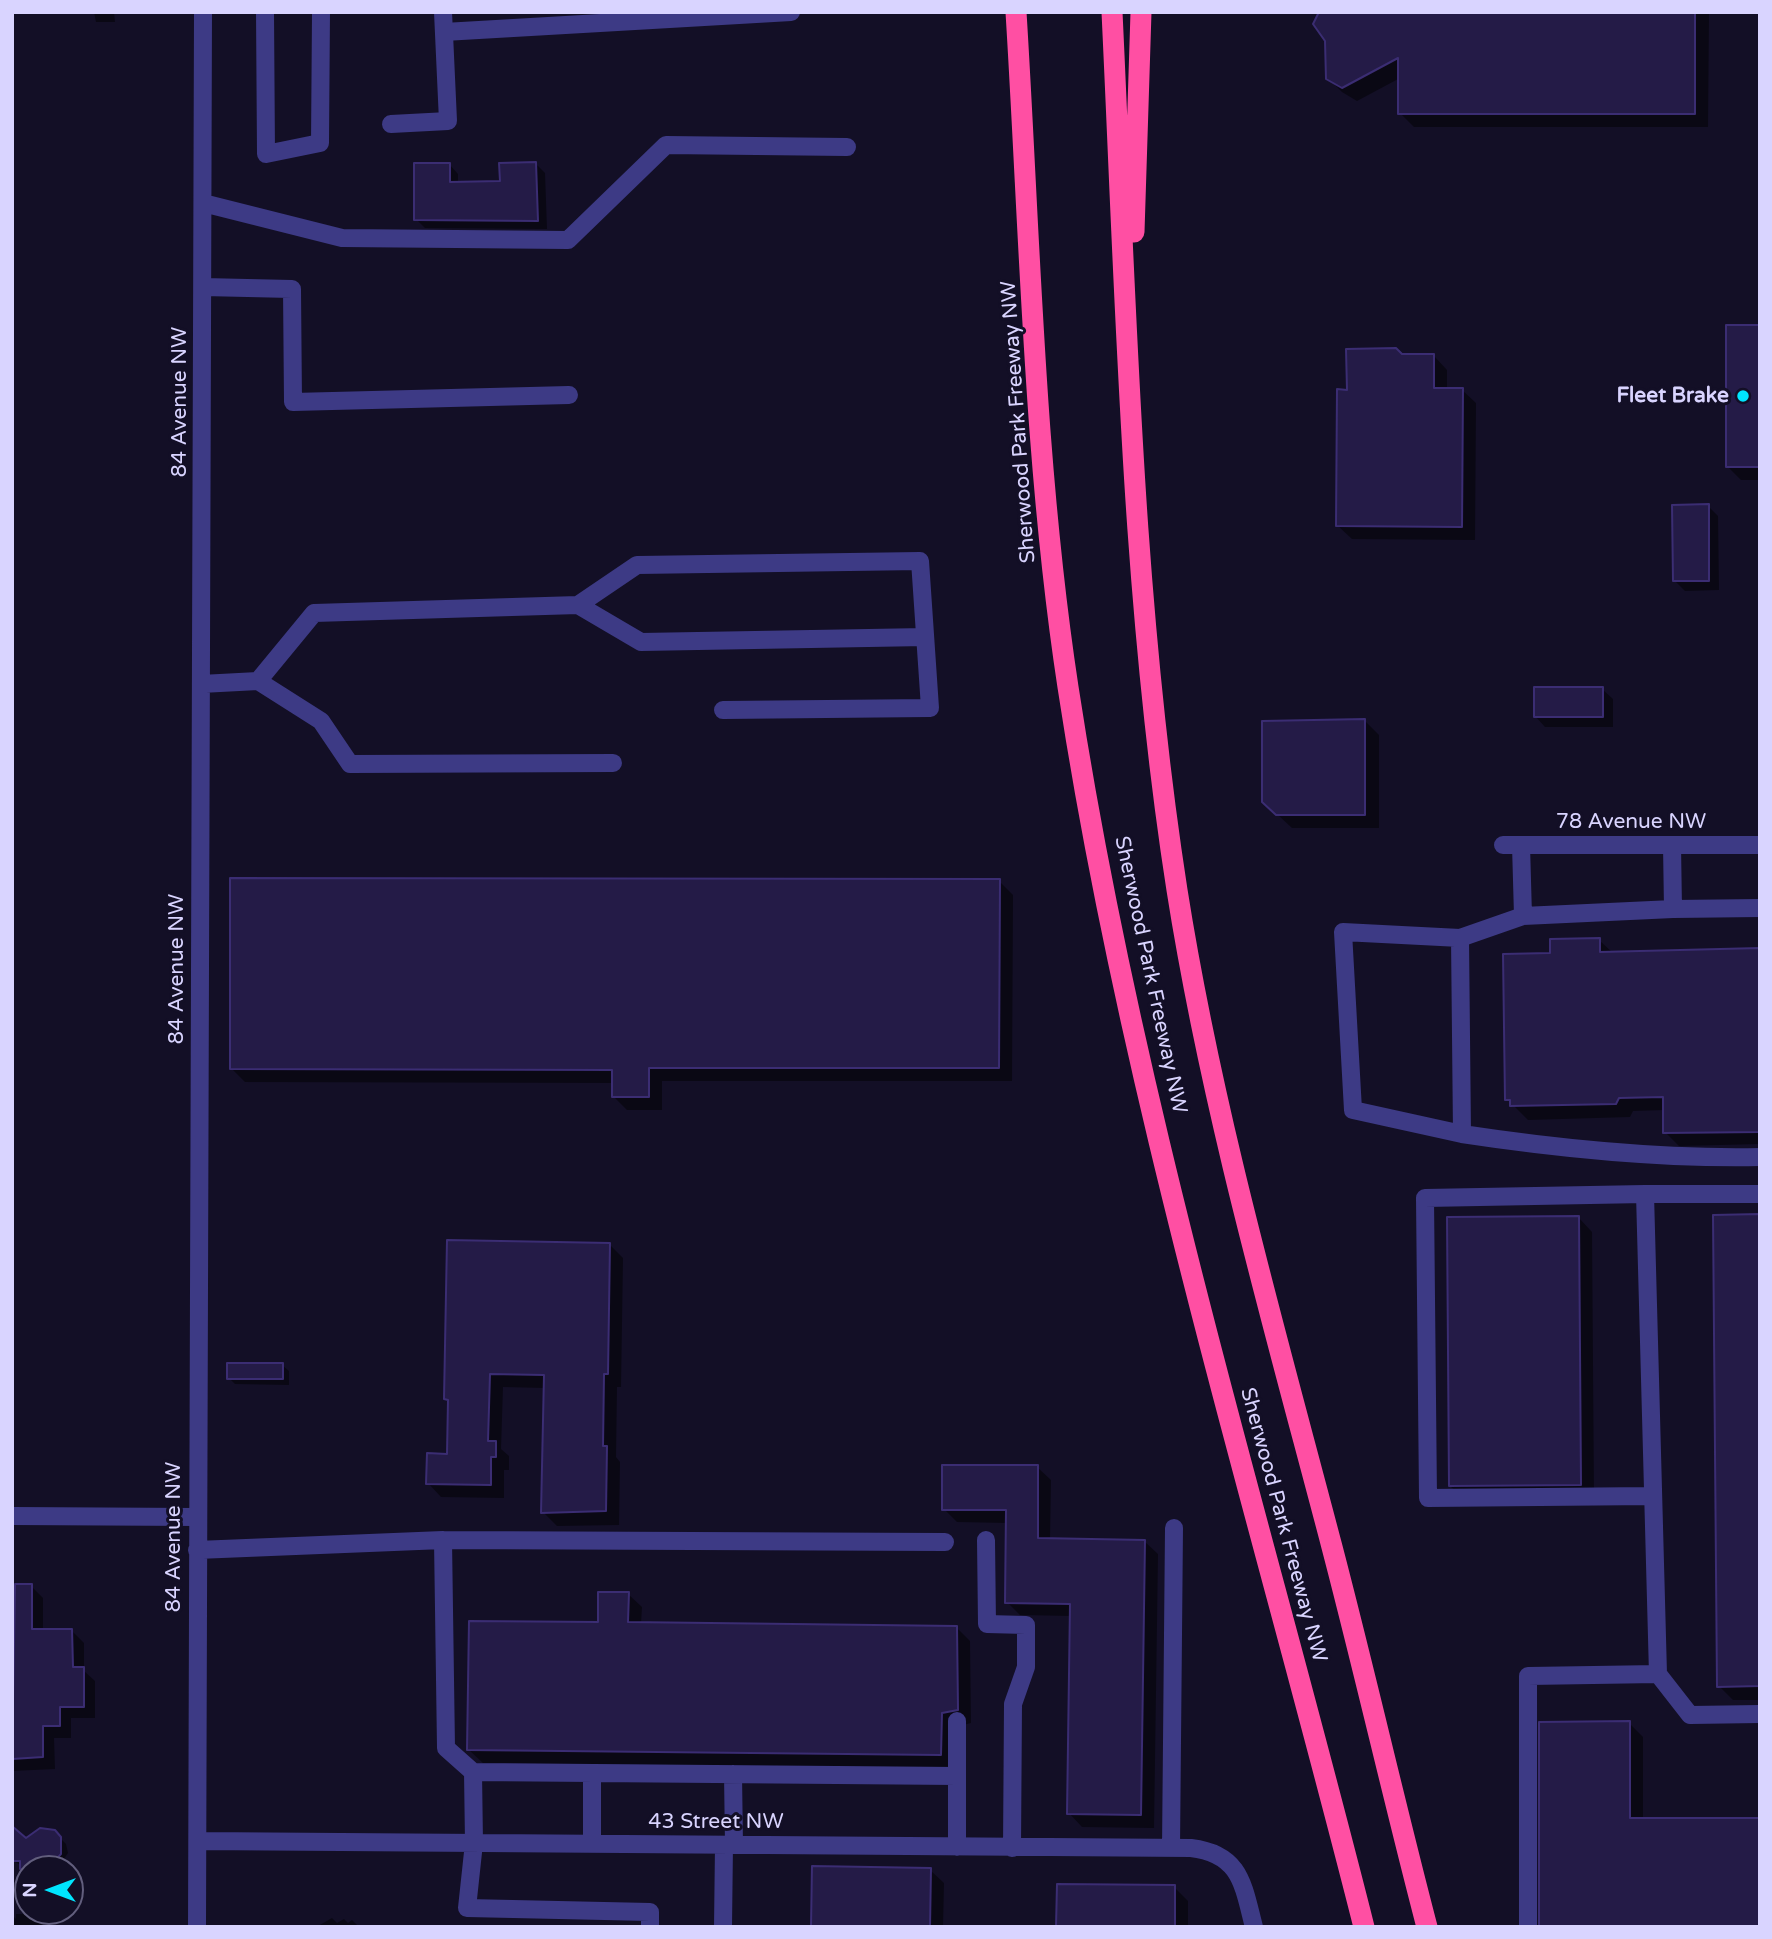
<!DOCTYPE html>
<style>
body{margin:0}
#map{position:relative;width:1772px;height:1939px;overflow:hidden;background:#130f26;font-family:"Varela Round",sans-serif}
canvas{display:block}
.frame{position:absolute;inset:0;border:14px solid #d9d4ff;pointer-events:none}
.north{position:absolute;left:14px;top:1855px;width:70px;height:70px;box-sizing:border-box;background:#130f26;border:2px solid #625e7d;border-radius:50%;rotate:270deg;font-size:19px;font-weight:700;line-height:28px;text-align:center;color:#d9d4ff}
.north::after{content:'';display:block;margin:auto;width:24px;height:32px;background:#00e5ff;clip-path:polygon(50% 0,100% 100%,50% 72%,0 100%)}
</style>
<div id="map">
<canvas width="1772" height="1939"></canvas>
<div class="frame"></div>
<div class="north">N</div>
</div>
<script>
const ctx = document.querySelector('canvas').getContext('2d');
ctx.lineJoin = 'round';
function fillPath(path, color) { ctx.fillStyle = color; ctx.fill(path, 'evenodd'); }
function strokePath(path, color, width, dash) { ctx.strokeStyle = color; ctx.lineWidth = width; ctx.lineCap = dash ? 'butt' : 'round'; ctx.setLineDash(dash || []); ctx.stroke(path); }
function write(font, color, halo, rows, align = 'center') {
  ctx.font = font + ' "Varela Round",sans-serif'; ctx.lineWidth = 6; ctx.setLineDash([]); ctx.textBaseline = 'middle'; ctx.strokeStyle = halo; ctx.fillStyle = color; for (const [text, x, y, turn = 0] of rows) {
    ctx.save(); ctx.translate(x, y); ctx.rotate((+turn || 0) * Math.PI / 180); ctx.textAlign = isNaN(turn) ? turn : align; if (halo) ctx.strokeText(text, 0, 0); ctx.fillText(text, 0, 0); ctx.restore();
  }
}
fillPath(new Path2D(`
 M94,12H114L115,22H96Z
 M1321,12H1709L1708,127H1414L1400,113V78L1357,101L1342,92L1328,78Z
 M449,164L458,174V184L502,183L536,164L545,173L547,229L425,228L416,219Z
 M1760,327V480H1741L1728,467Z
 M1402,356H1434L1447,370V390H1462L1476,403L1475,540L1352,539L1338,526L1349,391Z
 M1708,506L1718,516L1719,590L1685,591L1675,581Z
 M1602,689L1613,699V727H1545L1535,716Z
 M1365,721L1379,735V828H1292L1264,802Z
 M999,881L1013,895L1012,1081H662V1110H627L613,1096V1083L245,1082L232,1069Z
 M1599,940L1613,953L1760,950V1144L1679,1146L1665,1132V1110L1633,1111L1630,1117L1528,1120L1507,1099L1552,954Z
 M1760,1216V1700H1733L1719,1686Z
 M1579,1218L1592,1232L1594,1498L1464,1499L1450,1486Z
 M609,1244L623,1258L621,1387H617L616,1457L620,1462L619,1525L557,1526L543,1512L545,1388L503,1387L501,1449L509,1456V1470H504V1498L441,1497L428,1483L449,1455L450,1403L446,1399Z
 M282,1365L289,1371V1385L235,1384L229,1378Z
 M1037,1467L1051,1480L1050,1540L1144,1541L1158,1554L1154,1828L1082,1827L1069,1813L1072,1616L1020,1615L1007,1602L1008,1523L957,1522L944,1509Z
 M31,1586L43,1598V1631H72L84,1643V1671L95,1681V1718H71V1738H54L55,1769L12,1771V1652H17Z
 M628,1594L642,1607L641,1624L956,1627L970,1641L971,1723L955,1727L954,1768L483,1763L469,1750Z
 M1629,1723L1643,1737V1820L1541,1927Z
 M54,1832L66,1844L68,1853L57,1869H28V1894L20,1881L22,1866L12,1860L26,1840Z
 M930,1870L944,1883L943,1927H813Z
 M1174,1887L1188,1901V1927H1058Z
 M16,1914H36L43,1920V1927H12V1915L16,1919Z
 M332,1918L337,1923L344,1919L348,1923L352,1920L359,1927H267L318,1926Z`), '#0007');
const building = new Path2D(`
 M1319,12H1695V114H1398V58L1342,88L1326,79L1325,41L1313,24Z
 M536,162L538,221L414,220V163H450V182L500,181L499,163Z
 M1726,325H1760V467H1726Z
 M1396,348L1402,354H1434V388H1463L1462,527L1336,526L1337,389L1347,390L1346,349Z
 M1709,504V581H1673L1672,505Z
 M1534,687H1603V717H1534Z
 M1365,719V815H1276L1262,802V721Z
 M230,878L1000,879L999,1068H649V1097H612V1070L230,1069Z
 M1600,938V952L1760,948V1132L1663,1133V1097L1619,1098L1616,1104L1510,1106V1100H1505L1503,954L1550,953V939Z
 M1760,1214V1686L1717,1687L1713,1215Z
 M1579,1216L1581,1485L1449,1486L1447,1217Z
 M447,1240L610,1243L608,1374H604L603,1446H607L606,1511L541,1513L544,1375L490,1374L488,1441H496V1457H491V1485L426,1484L427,1453L447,1454L448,1400L444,1399Z
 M227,1363H283V1379H227Z
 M942,1465H1038V1538L1145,1540L1141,1815L1067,1814L1070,1604L1005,1603L1006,1510H942Z
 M15,1584H32V1629H72L73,1667H84V1707H60V1726H43V1757L12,1759Z
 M598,1592H629L628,1622L957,1626L958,1710L942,1713L941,1755L467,1750L469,1621L598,1622Z
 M1630,1721V1818H1760V1927H1539V1722Z
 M12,1826L26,1838L40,1828L55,1830L61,1837V1854L48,1869H20V1861H12Z
 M812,1866L931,1868L930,1927H811Z
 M1057,1884L1175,1885V1927H1056Z`);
fillPath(building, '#241b47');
strokePath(building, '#3b2d73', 2);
strokePath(new Path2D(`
 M265,12L266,154L320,143L321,12
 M444,32L791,12
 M391,124L448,121L443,12
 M203,203L342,238L568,240L666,145L847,147
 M203,287L292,289L293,402L569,395
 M578,605L641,642L925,637
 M258,681L314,613L578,605L637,565L920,561L930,708L723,710
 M201,684L258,681L321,721L350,764L613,763
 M1503,845H1760
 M1521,845L1523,916L1673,909
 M1672,845L1673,909L1760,908
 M1523,916L1460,938L1462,1134C1561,1149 1660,1159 1760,1157
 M1460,938L1343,932L1353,1110L1462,1134
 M1645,1194H1760
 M12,1516L196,1517
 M443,1540L945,1542
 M986,1540L987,1624L1026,1625V1667L1013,1704L1012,1848
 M197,1550L443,1540L446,1748L473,1772
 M1658,1674L1690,1715L1760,1714
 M957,1721V1776
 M592,1773V1844
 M733,1774L734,1845
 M199,1841L1191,1848C1241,1854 1243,1885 1254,1927
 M1171,1848L1174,1528
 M197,1927L203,12
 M650,1927V1912L467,1908L474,1843L473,1772L957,1776V1847
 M723,1927L724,1845
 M1528,1927V1676L1658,1674L1645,1194L1425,1198L1428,1498L1652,1496`), '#3d3a85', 18);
strokePath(new Path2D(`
 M1016,12C1030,237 1034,464 1068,687C1132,1107 1260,1515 1364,1927
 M1112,12C1126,304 1132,601 1177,890C1212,1112 1275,1330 1332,1547C1365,1673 1394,1801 1427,1927
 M1134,232L1141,12`), '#ff4fa3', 21);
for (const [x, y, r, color] of [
 [1743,396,7,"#00e5ff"]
]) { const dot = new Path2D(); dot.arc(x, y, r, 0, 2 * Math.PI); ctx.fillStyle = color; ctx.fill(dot); strokePath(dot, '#130f26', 2.5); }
write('bold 21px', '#d9d4ff', '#130f26', [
 ["Fleet Brake",1729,396]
], 'right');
write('21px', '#d9d4ff', '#130f26', [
 ["84 Avenue NW",180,402,-90],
 ["Sherwood Park Freeway NW",1019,422,-94],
 ["78 Avenue NW",1631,822],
 ["84 Avenue NW",177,969,-90],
 ["Sherwood Park Freeway NW",1150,975,78],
 ["Sherwood Park Freeway NW",1283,1525,75],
 ["84 Avenue NW",174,1537,-90],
 ["43 Street NW",716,1822]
]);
</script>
